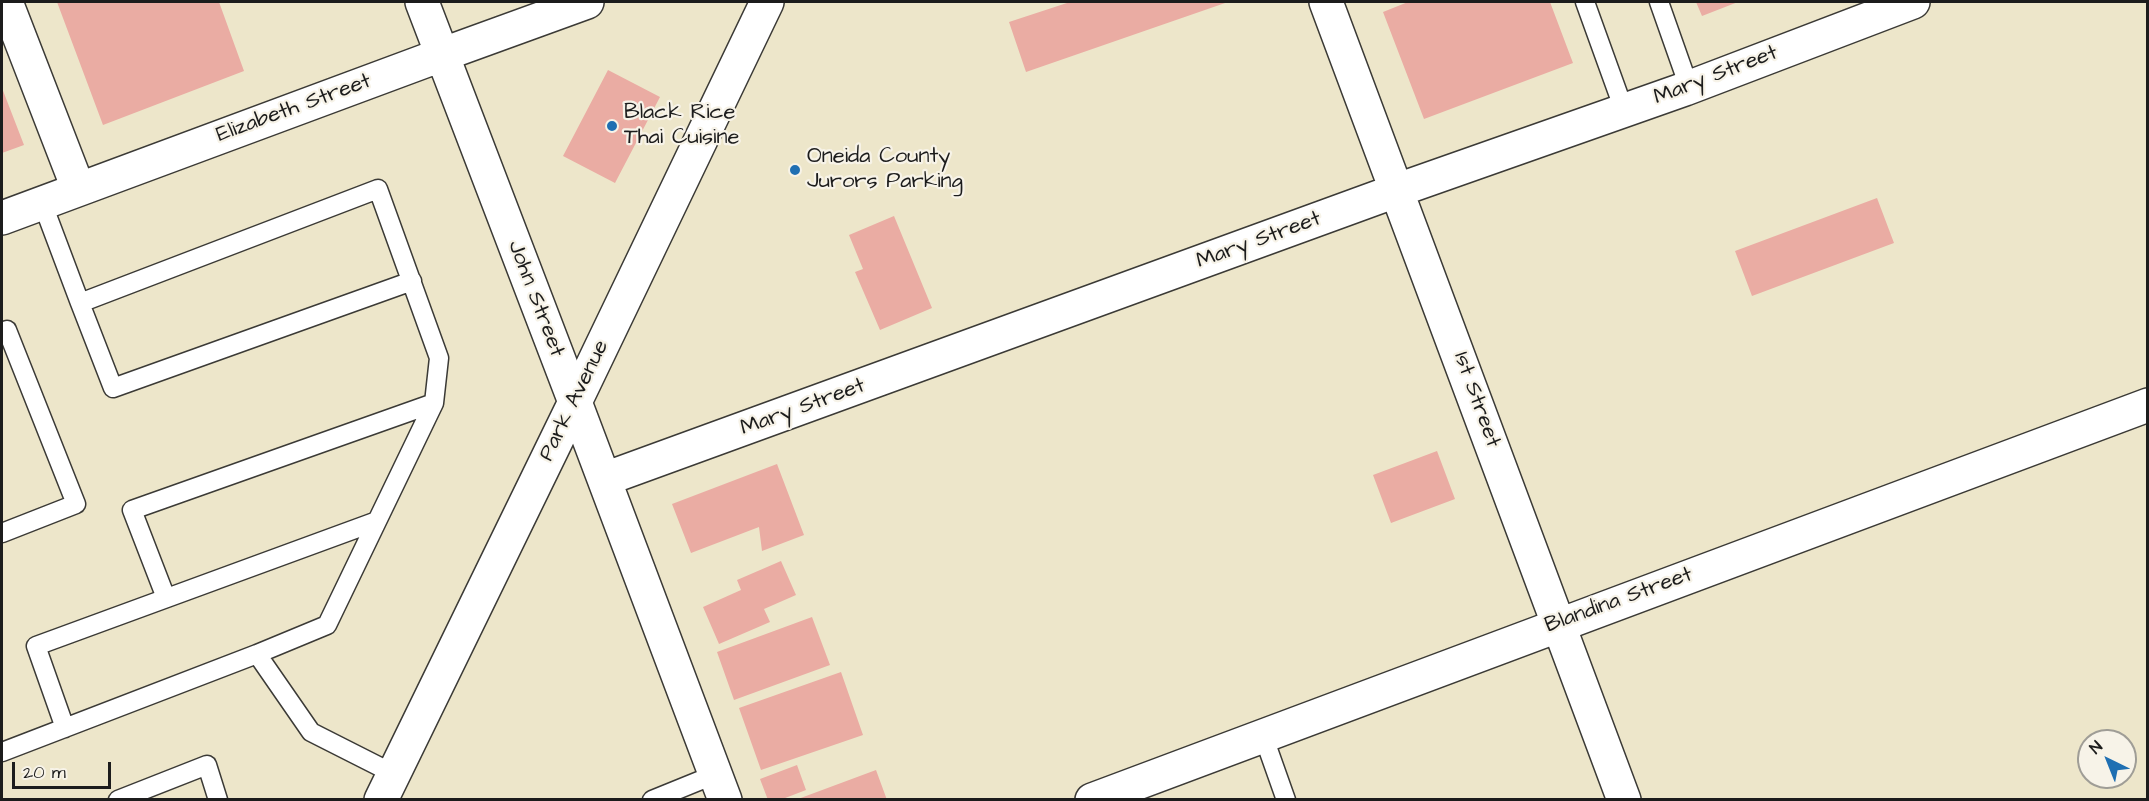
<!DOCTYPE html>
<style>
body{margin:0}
#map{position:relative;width:2149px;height:801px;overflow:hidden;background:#ede6ca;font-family:"Architects Daughter",sans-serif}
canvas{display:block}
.frame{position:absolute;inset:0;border:3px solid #1c1c1c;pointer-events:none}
.north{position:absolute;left:2077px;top:729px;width:60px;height:60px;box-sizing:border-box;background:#f7f3e8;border:2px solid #9f9d96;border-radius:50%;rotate:317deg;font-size:16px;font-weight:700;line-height:24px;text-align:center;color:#1c1c1c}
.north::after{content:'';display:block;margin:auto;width:21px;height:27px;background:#1f6fb2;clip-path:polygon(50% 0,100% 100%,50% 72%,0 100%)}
.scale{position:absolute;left:12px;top:762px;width:99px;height:27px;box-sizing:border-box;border:3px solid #1c1c1c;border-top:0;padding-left:8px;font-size:18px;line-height:21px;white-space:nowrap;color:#1c1c1c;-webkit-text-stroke:4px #f7f3e8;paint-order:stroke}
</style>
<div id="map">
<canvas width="2149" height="801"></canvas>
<div class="frame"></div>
<div class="north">N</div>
<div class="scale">20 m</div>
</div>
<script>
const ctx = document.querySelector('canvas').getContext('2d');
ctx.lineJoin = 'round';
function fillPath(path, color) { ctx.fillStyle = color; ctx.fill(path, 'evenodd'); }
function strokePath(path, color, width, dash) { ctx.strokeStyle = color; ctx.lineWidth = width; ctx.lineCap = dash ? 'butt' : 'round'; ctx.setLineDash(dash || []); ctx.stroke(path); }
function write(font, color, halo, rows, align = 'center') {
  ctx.font = font + ' "Architects Daughter",sans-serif'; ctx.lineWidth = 4.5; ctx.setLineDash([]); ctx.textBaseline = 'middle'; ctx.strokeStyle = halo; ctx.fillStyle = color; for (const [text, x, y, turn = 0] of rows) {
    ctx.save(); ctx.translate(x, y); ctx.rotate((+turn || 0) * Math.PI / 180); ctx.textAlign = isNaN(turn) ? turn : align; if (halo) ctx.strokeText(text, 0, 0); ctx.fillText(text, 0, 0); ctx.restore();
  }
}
fillPath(new Path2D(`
 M57,2H219L244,71L103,125Z
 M1070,2H1228L1026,72L1009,22Z
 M1408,2H1550L1573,63L1424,119L1383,12Z
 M1696,2H1738L1702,16Z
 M608,70L660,97L615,183L563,156Z
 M2,88L24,145L2,153Z
 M1877,198L1894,243L1752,296L1735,251Z
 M894,216L932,308L880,330L855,272L863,269L849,235Z
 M1437,451L1455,499L1391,523L1373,475Z
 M777,464L804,535L762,551L759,527L691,553L672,504Z
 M781,561L796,595L764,609L770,622L719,644L703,607L741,590L737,580Z
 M812,617L830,665L734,700L717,652Z
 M841,672L863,735L761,770L739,708Z
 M797,765L806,790L780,800H768L760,779Z
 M876,770L887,800H798V799Z`), '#eaaca3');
const service = new Path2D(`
 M1585,2L1624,110
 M1659,2L1689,87
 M42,202L80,303
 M2,332L7,330L76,504L2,533
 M166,598L132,510L434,403
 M257,654L327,625L434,403L439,358L378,189L80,303L113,388L412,281
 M65,728L36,646L377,521
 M1263,735L1286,800
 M2,752L257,654L311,732L394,774
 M118,800L207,765L218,800
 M652,800L716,774`);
const minor = new Path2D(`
 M6,2L78,188
 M1326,2L1624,800
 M441,55L587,2
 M605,479L1398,190L1685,89L1913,2
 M725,800L575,402L767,2
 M1092,800L2148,405`);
const tertiary = new Path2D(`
 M2,218L441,55
 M381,800L575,402L422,2`);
strokePath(service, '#3b3a36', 21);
strokePath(minor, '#3b3a36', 36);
strokePath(tertiary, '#3b3a36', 36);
strokePath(service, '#fff', 18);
strokePath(minor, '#fff', 33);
strokePath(tertiary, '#fff', 33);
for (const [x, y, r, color] of [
 [612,126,6,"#1f6fb2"],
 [795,170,6,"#1f6fb2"]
]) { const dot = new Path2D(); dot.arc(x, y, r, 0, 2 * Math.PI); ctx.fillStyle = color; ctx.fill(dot); strokePath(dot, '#f7f3e8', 2); }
write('22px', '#1c1c1c', '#f7f3e8', [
 ["Mary Street",1716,76,-21],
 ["Elizabeth Street",294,109,-20],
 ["Mary Street",1259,241,-20],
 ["John Street",535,299,69],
 ["1st Street",1476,400,70],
 ["Park Avenue",575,401,-64],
 ["Mary Street",803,408,-20],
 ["Blandina Street",1619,601,-20]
]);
write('22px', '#1c1c1c', '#f7f3e8', [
 ["Black Rice",624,113],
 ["Thai Cuisine",624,138],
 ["Oneida County",807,157],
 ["Jurors Parking",807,182]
], 'left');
</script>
